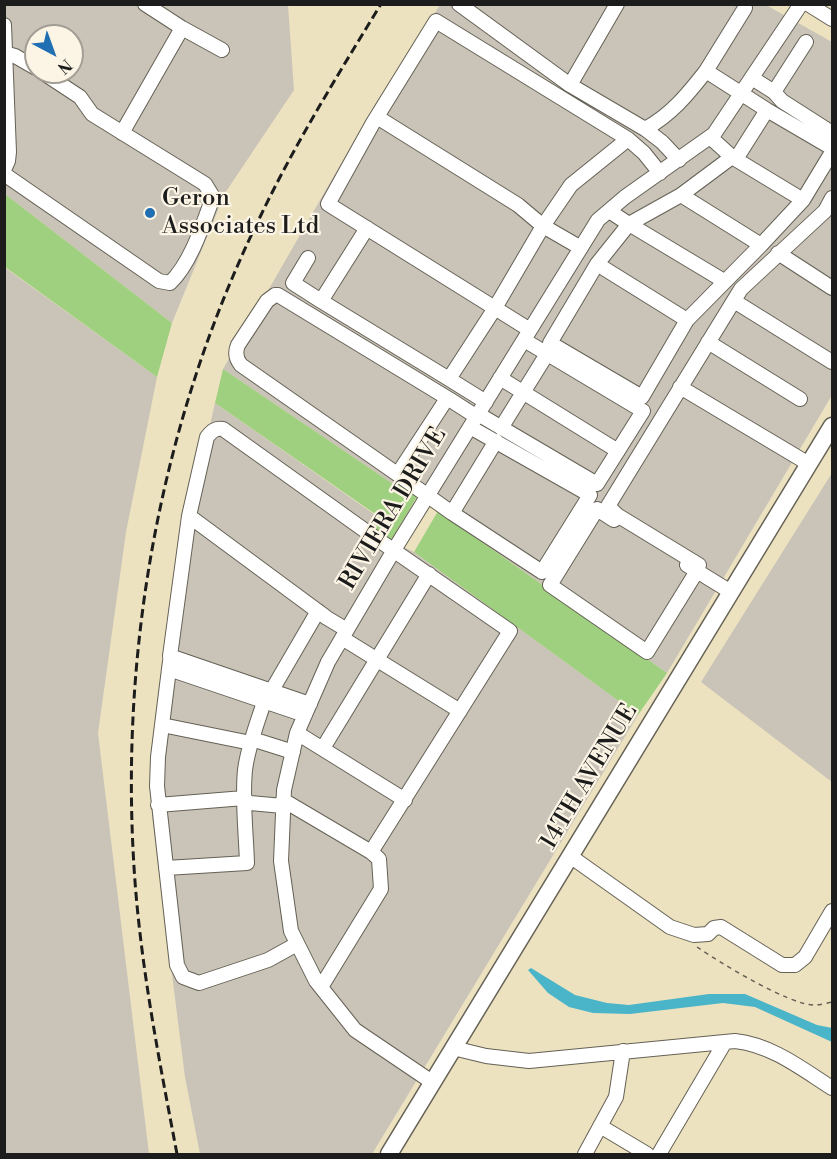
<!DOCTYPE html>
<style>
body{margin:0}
#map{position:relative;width:837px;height:1159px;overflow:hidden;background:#ece2c0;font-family:"Libre Bodoni",serif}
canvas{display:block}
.frame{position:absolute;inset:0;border:6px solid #1c1c1c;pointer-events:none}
.north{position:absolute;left:24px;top:24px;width:60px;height:60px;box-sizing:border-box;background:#fcf5e5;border:2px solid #a29e95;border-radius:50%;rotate:139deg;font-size:16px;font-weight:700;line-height:24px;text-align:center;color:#1c1c1c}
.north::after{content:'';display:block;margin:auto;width:21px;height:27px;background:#1f6fb2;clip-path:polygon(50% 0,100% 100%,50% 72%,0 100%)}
</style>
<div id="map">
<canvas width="837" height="1159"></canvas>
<div class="frame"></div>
<div class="north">N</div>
</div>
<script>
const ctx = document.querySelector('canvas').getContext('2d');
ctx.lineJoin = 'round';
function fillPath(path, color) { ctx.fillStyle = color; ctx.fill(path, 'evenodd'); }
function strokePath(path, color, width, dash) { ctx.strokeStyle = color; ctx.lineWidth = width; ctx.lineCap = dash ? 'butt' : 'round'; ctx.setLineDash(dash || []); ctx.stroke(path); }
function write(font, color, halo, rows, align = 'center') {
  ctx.font = font + ' "Libre Bodoni",serif'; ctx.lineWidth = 4.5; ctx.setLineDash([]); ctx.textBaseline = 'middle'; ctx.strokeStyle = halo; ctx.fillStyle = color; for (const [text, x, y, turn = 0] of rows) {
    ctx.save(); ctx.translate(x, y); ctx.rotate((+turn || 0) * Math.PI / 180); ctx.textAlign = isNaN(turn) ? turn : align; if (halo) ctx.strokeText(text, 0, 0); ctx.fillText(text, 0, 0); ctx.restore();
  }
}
fillPath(new Path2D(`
 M4,5H288L294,90L225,193L172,323L5,194ZM36,36H72V72H36Z
 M440,5H766L832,42V395L667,673L438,511L397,477L393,484L223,369L377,101Z
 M4,267L157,377L126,532L98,733L149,1154H5Z
 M215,403L378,517L372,529L391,541L414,552L638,715L372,1154H200L185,1077L152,816L168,612Z
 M832,473V782L701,682Z`), '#c9c3b8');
fillPath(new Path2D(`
 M5,194L172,323L157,377L5,267Z
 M223,369L393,484L397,477L419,493L391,541L372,529L378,516L215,403Z
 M438,511L667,673L638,715L414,552Z`), '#9fd07f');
fillPath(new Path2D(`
 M531,968L575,995L607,1003L629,1005L709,994H745L817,1025L832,1028V1042L755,1007L723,1003L630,1014L593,1013L569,1007L548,993L528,970Z`), '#4ab4c8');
const minor = new Path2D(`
 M459,4L570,85L645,129
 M808,4L832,19
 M745,8L706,71L767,110L832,148
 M4,25L9,152L8,161L4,170
 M182,28L222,50
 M4,53L15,56L36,68
 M752,78L774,92L782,101L832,133
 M570,85L617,4
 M774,92L806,42
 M377,117L518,205L543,226L581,248
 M122,133L182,28L145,4
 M710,137L732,157L803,200L832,152
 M732,157L681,195L761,245L803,200
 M736,159L767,110
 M679,160L662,142L645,129C671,115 688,94 706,71
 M4,174L159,281L170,283C191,263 203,224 213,197L205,184L92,114L80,97L42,72
 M609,211L629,224L681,195
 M367,228L321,301L449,379L495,308L543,226L571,185L628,139
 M778,253L832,288
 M308,258L293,283L321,301
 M597,264L687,320
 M724,281L629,224L597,264L550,343L642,397L687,320L761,245
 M734,301L832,362
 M530,330L328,204L373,123L436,21L628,139L644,153L660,173
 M708,342L800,399
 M500,378L618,451
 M449,379L486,402
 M680,387L809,464
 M478,414L597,484L643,411L524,340
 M470,427L590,495L542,572L452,513L400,476L399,472L446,400L449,399L477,417
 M501,428L547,354
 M400,476L241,365C236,359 235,352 238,345L267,301L275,295H278L449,399
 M452,513L496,441
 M189,516L170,656L310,704
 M614,520L597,509L550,585L647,652L697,571
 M687,565L731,592
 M699,565L617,515L608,506L741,289L825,211L832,198
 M347,630L327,618L189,516L207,437C212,431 215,428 223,429L367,532L510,631L371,852
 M342,638L460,711
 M170,661L169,669L305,715
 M169,669L158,757L157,786L177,965L183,977L199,983L268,960L297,944
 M272,690L318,611
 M162,725L251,743
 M297,733L405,800
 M252,739L293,752
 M323,748L429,574
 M245,800L250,803L283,806
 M283,800L371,852L379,859L381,889L321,987
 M158,805L244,798
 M570,856L670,927L694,935L708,934L714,928L721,927L782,965H795L805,957L832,911
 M166,868L247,863C246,832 242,800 245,770C248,746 257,724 264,702
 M453,1048L486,1056L529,1061L735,1041C772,1045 802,1069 832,1088
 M432,1082L355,1030L316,981L291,931L281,861L284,790L297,733L328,662L394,550L598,220L625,197L714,134L801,4
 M600,1126L647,1154
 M585,1154L616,1097L623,1051
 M659,1154L725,1042`);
const major = new Path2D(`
 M389,1154L832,426`);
strokePath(minor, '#656155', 16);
strokePath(major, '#656155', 19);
strokePath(new Path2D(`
 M697,947C719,962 789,1005 814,1005C820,1005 827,1003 832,1002`), '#656155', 1.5, [4.5, 4.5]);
strokePath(minor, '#fff', 14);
strokePath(major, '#fff', 16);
strokePath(new Path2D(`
 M177,1154C159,1059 140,964 134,867C120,644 162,416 261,215C296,142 339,73 381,4`), '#1c1c1c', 3, [9, 4.5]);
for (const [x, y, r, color] of [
 [150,213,6,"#1f6fb2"]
]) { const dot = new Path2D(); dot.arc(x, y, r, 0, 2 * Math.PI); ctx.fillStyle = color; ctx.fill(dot); strokePath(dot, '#fcf5e5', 2); }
write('24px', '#1c1c1c', '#fcf5e5', [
 ["Geron",162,199],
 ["Associates Ltd",162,227]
], 'left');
write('24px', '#1c1c1c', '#fcf5e5', [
 ["RIVIERA DRIVE",394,509,-59],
 ["14TH AVENUE",590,777,-59]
]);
</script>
